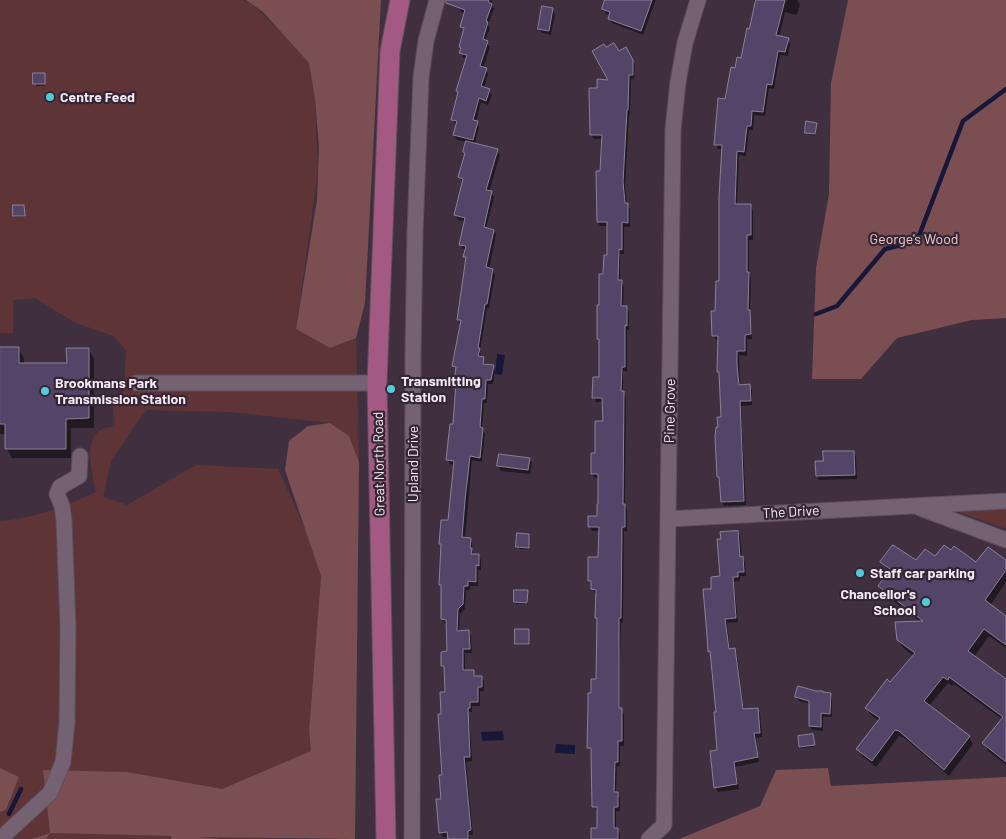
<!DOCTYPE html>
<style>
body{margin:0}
canvas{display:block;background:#40303f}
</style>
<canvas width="1006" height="839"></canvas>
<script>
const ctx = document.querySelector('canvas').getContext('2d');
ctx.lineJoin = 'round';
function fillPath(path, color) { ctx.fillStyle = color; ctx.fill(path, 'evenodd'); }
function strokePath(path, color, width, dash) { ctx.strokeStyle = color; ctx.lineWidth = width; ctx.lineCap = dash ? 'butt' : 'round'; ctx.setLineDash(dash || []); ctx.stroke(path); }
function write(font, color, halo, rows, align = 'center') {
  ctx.font = font + ' Barlow,sans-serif'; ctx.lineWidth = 4.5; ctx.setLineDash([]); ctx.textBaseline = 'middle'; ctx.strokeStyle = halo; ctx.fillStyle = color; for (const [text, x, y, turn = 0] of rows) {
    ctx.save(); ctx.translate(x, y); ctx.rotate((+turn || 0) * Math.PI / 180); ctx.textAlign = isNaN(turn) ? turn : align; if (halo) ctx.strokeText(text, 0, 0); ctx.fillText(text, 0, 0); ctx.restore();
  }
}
fillPath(new Path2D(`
 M0,0H244L253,5L284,35L309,63L315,99L318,170L296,329L330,348L356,338L359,462L349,436L330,423L231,412L146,410L111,461L103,497L127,505L196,465L278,469L307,533L321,576L309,731L311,751L222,789L181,783L43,771L50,833L291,839H0V812L6,810L19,777L0,768V521C32,519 67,506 96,492C92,469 79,427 114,427L113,407L115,400L124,391L126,350L113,336L74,322L35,298L13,300V333H0Z
 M1006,504V529L959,512L962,506Z`), '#5f3437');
fillPath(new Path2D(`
 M246,0H381L365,303L356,338L330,348L296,329L317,200L319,148L315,99L309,63L263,12Z
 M848,0H1006V318L972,320L897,338L861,379H812L816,268L829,194L831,83Z
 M330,423L349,436L359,462L355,839L199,837L221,839H171V836L50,833L46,839H32L50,833L43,770L127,772L222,789L311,751L309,731L321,576L285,470L289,441L308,426Z
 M0,768L19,777L6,810L0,812Z
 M828,768L831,786L1006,777V839H679L760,806L776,770Z`), '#7b4e51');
fillPath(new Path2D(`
 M497,354L505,355L502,375L495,374Z
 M503,731L504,740L482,741L481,732Z
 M556,744L575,745V754L555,753Z`), '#171839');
fillPath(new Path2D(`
 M461,0H492L491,4L494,9L488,25L490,28L485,41L490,47L483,69L486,70L488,74L484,88L489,90L492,95L488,105L481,102L476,122L479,127L475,144L497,151L500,155L489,192H491L494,197L486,229L494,231L496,235L489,269L493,270L495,275L489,308H487L480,351L481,358L483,359L486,365L493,367L495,371L493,384H488L487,403H484L482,429L485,434L482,462L472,460L465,539H470L472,544V551L473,554L478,555L481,560V570H478V586H470V590H466L465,609L460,614L459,632H469L471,636L472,653H465V671H473L475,677H481L484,681V691H480V706H472V712H469L472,761L466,762L473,835H469L470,839H449V837H443L441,833L437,800H443L444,776L446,693L445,670L442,665L449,653L448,624H445L442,619V588L440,585L442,547L441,544L449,522L454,465L450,464L447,459L454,426L457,385L455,381L456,370L454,366L461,325L458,320L467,261L465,257L466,250L463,249L461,245L466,221L458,220L456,215L463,182L459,177L466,155L464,152L467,142L457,140L454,135L457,125L452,120L459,94L457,91L467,59L463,58L460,46L464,31L461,27L465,13L461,12L459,7Z
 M607,0H656L643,35L612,23L609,19L610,15L606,14L604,9Z
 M754,0H797L800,4L797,15L785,12L779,37L788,39L790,44L788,56L780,55L774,89L769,88L765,116L754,115L753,130H749L746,156L739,155L737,205L750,206L753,210V240H749V274L751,278L750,313L752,339H747V356L739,355L740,386H749L752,390V405L741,406L746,505L724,506L722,502L721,481L718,477L716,436L722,418L720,375L719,372V340H716L713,335L720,283L723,149H718L716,144L726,100L736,69L742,60L750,30L756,6Z
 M552,9L555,14L551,35L542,33L540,29Z
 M606,49L618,53L626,49L635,65L634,79H631L630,115H629L625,187L627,205L630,209V227H624V254H620V281L624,286L623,307H627L629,312V330H627V371H623V392L626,397L625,505L627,510V531H624L623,623L621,622L620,662V708L624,714V746H620V766H617L616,793L620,798V811H616V829H618L620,834V839H593L598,829V811H596L594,806L591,752L589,747L592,694L598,681L599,621L596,617L597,594H595L589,580L599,558L600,531H592L589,526L598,517L600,479L595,478L592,474L604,422V402H596L594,397L600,379V342L598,339L600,307L608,256L609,226H600L598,222L603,139H594L591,134L599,89L610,81Z
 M45,76V86H36L35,84Z
 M816,124L815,136L807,134L806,132Z
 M24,206L25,217H15L14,215Z
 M0,348H18L24,358V365H68L89,349L94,359V428H71V458H12L6,448V434H0Z
 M854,452L856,457L857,479L819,480L817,476L824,462Z
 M529,459L532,463L530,474L501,471L498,466Z
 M738,532L740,537L742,557L745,562L746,576H740V581L734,582L738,622L727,623L730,650H735L737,654L744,710L757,709L760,713L762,737L756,738L759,762L735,767L739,789L718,792L716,788L711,752L718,751L717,713L712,655L710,651L708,635L713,590L721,577Z
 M529,535V549H519L518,547Z
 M935,558L977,564L1006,562V582L990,606L1006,618V648L989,636L974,657L1006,681V765L988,751L984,743L1002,719L954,684L952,686L948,683L929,706L969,737L973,744L949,776L904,738L899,736L876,767L862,756L858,749L879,721L871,715L867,708L914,656L903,648L898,640L921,622L883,593L879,586L889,572L882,562H917Z
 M527,592L528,604H516L515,602Z
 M529,632V645H518L517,643Z
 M816,692L830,694L832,698V717H823V731L812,730L810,726V704L799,701L796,697Z
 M813,737L815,747L801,748L800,747Z`), '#0007');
strokePath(new Path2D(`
 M816,314L837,306L885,249L917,241L963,121L1006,89
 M9,814L21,789`), '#171839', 4.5);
const building = new Path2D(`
 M446,0H489L488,2L492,4L486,21L488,22L483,39L488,41L480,66L487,68L481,86L490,89L486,101L479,98L473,120L478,121L473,140L453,135L457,121L451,120L458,92L456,91L467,55L459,53L461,48L459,47L464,28L460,27L465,10L446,3Z
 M605,0H652L641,31L608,19L610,12L602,9Z
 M756,0H785L776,35L789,38L785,52L778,51L772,85L767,84L763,112L752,111L751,126H747L744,152L737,151L735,204H751V235H747V272H749L748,310H750L751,334L745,335V351H737V365L739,385L750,384L751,401H740L744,501L721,502L719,477H717L715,436L716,427H718L717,417H721L719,372H717L718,336H712L711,311H715L716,281H719V197L722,145H714L718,98L725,99L731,67L735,68L737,57L741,58L747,28L749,29Z
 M542,6L553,8L549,31L538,29Z
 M614,43L619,51L626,47L633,60V75H629L628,110H627L623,182L625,203H628V223L622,222V250L619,249L618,280H622L621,306H627V326L625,325V367H622L621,391H624L623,504H625V527H622L621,618H619V708H622V741H618V762H615L614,792H618V807H614V828H618V839H591V828H597V807H592L591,748H587L588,707V693H591V679H596L597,618H595L596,590L591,589V581H588V557H598L599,527H588V516H597V504H598V474H591V453H595V421H603L602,398H592L593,377H599V339H597V305H599V274H603L604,255H607V222H597L596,171H600L602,135H590L589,88H597V79L608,80L592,51L604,44L606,47Z
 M33,73H45V84H33Z
 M806,121L817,123L815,134L805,133Z
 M466,141L498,149L486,190L492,191L484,227L494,230L486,267L493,269L487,304H485L478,348H480L478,356L484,357L483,364L494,365L491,380H486L485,399H482L480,427L483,428L480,458L470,456L465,500L462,537L471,538L470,548H472L471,554H479V566L476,565V582L468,581V586H464L463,604L458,609L457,631L469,630L470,649H463V670H474V676H482V687H478V702H470V708H468L470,757H464L471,830L468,831V839H448L447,832L439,833L436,799H441L439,775H442L438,714H441L440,692H445L444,666H441V652L447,651L446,620L441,619V585H439L441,544H439L441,520H448L454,461L446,460L450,424H453L456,382H454L456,367L452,366L461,320H457L466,257H463L466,246L459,245L465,218L454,215L463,179L458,177L465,153L463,152Z
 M13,205H24L25,216H13Z
 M0,347H19V363H67L66,348H89V418L66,419V449H5V424H0Z
 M823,451H854L855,475L816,476L815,461H823Z
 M499,454L530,458L528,470L497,466Z
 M738,531L740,557L743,556L744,572H738V577H733L736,618L725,619L729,649L735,648L743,709L758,708L760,733H754L758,757L734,762L737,784L714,788L710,751L717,750L714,712H716L710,651L708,652L707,635L703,589H711V577L720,576L717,539H721L720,532Z
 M517,533L529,534V548L516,547Z
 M893,545L916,560L925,549L935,556L944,545L951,550L954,546L976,562L988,547L1006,560V570L985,600L1006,616V645L984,629L968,651L1006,679V762L982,743L1003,717L949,677L948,680L943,677L924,701L970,736L944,770L899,731L895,730L872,761L856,749L880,718L865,708L887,679L890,682L915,653L897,640L895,622L923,621L878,586L890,569L880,562Z
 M514,590H528L527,603L514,602Z
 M515,629H529V644H515Z
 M798,686L816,691H823V692L831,693L830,714L821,713V727L809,726V701L795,697Z
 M813,734L815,745L799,747L798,736Z`);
fillPath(building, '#534468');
strokePath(building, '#8a8198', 1);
const minor = new Path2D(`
 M136,383H377
 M920,508L1006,540
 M668,519L1006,501
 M0,839L50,793L63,762L67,723L68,627L64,520L62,506L57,494L60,487L79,476L80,456
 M412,839L413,355L415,232L421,77L426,41L437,0
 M649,839L664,825L673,129L678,82L685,43L698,0`);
const major = new Path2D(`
 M386,839L377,383L390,51L400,0`);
strokePath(minor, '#5c4e5b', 17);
strokePath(major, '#5c4e5b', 21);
strokePath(minor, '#746273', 15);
strokePath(major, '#a35982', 19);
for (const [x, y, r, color] of [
 [50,97,5,"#52cbd9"],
 [391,389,5,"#52cbd9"],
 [45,391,5,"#52cbd9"],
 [860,573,5,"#52cbd9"],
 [926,602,5,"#52cbd9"]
]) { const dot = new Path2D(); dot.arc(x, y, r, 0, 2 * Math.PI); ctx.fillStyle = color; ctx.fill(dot); strokePath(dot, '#352635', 2); }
write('bold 14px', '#f4e9f3', '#352635', [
 ["Centre Feed",60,97],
 ["Transmitting",401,381],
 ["Station",401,397],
 ["Brookmans Park",55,383],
 ["Transmission Station",55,399],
 ["Staff car parking",870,573],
 ["Chancellor's",916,594,"right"],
 ["School",916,610,"right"]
], 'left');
write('14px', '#f6c6c8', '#352635', [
 ["George's Wood",914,239]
]);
write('14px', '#f4e9f3', '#352635', [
 ["Pine Grove",670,411,-89],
 ["Great North Road",379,464,-91],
 ["Upland Drive",413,464,-90],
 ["The Drive",791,512,-3]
]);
</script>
